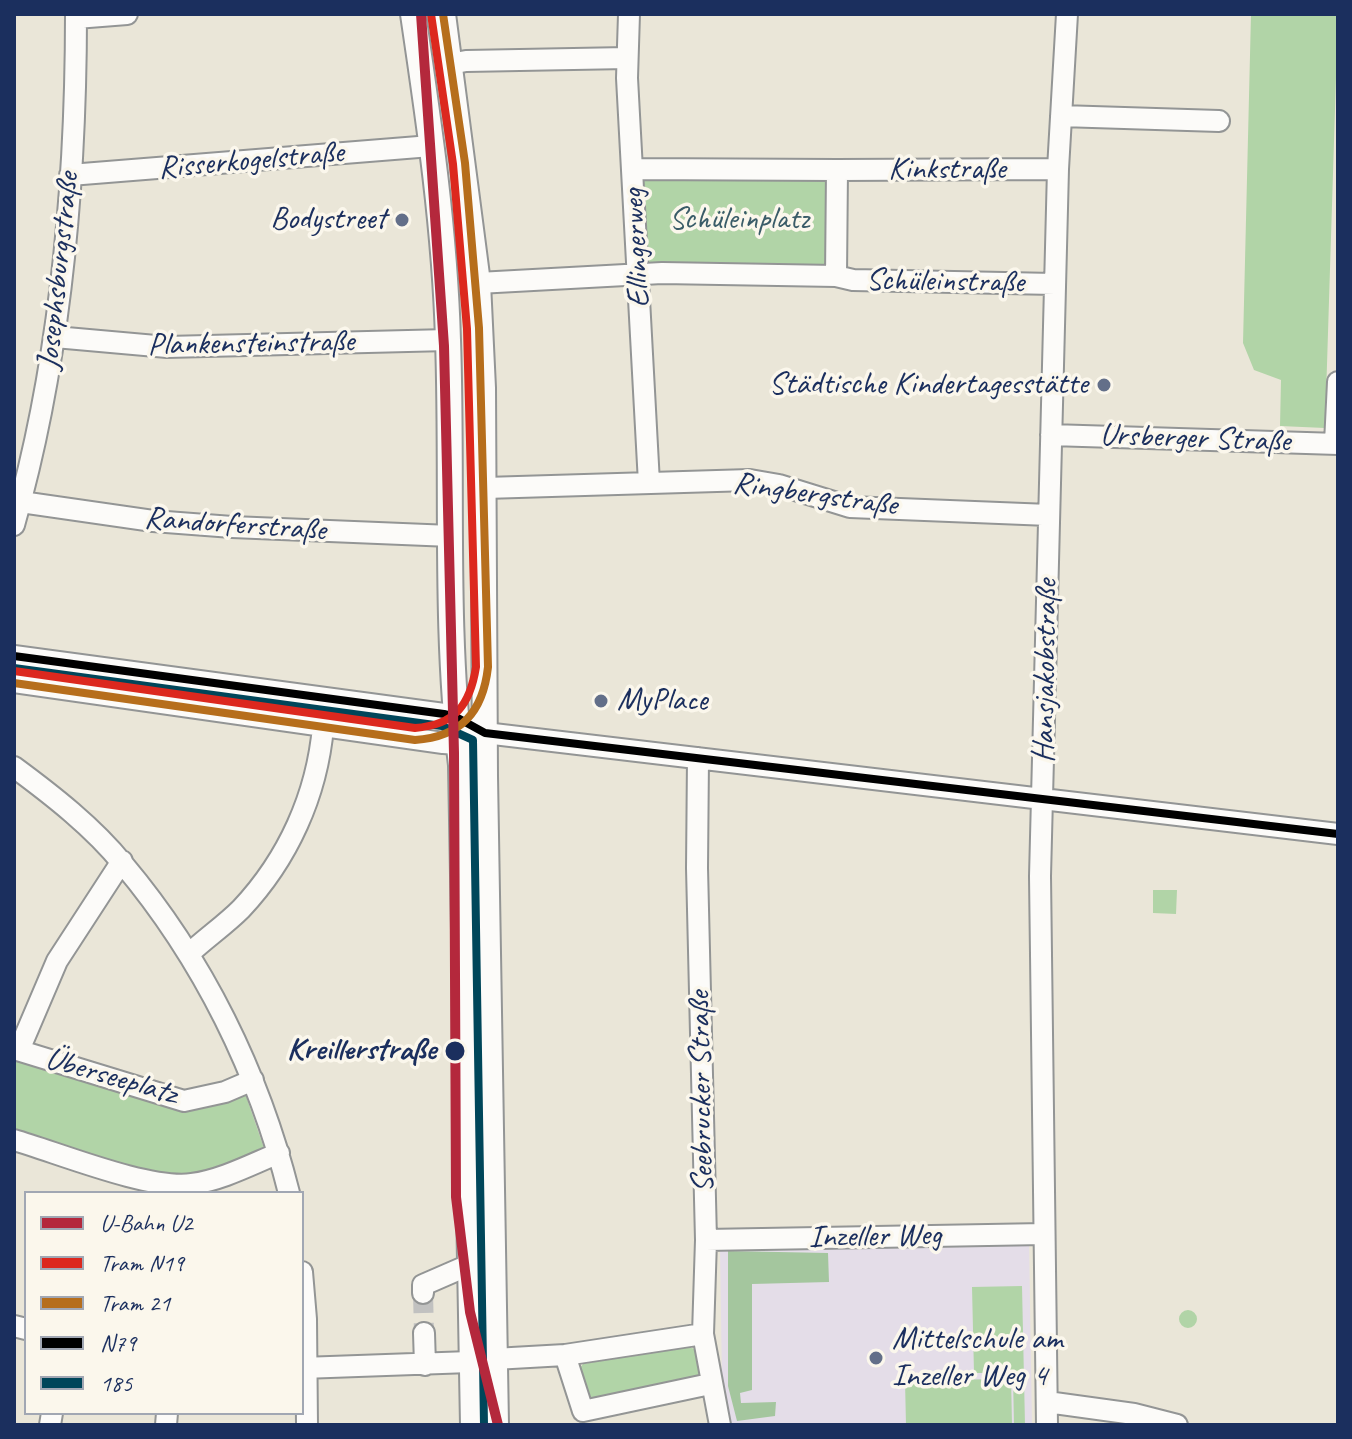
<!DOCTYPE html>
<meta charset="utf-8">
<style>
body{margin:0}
#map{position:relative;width:1352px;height:1439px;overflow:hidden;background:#eae6d8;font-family:Caveat,sans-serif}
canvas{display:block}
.frame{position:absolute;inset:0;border:16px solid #1b2f5e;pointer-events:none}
.legend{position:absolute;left:24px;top:1191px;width:280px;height:224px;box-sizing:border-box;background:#fbf7ec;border:2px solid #a1a7b3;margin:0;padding:10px 14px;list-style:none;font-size:24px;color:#1b2f5e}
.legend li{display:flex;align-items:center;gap:16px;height:40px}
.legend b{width:40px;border:2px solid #a1a7b3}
</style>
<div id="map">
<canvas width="1352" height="1439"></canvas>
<div class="frame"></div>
<ul class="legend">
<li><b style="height:10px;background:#b4283c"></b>U-Bahn U2</li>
<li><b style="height:10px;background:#dc281e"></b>Tram N19</li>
<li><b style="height:10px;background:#b66e1c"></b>Tram 21</li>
<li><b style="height:10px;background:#000"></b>N79</li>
<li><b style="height:10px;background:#00465a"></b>185</li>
</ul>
</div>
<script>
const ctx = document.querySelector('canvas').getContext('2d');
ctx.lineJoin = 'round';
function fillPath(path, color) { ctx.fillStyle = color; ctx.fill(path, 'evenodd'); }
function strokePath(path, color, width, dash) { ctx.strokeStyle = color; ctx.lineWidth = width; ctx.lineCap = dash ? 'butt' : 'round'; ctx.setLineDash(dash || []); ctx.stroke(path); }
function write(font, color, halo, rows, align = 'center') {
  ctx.font = font + ' Caveat,sans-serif'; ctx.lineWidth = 7; ctx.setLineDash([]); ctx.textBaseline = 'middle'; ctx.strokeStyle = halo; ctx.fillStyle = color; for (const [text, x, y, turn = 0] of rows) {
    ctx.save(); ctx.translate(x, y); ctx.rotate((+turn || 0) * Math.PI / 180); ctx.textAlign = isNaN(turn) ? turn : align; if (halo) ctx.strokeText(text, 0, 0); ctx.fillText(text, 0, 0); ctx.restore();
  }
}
fillPath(new Path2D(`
 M1029,1242L1032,1425H732L722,1384L720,1246Z`), '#e4dde8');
fillPath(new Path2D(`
 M1251,14H1338L1325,428L1280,426L1281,380L1254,370L1243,343Z
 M640,169L838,174L835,271L647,266Z
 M1153,890H1177L1176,914L1153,913Z
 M14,1058L186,1107L245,1093L265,1151L192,1177L161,1175L14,1130Z
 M1022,1286L1025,1425H1014L1013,1377L1011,1376L1012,1425H906L905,1381L996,1379L994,1373H974L972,1287Z
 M1179 1319a9 9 0 1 1 18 0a9 9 0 1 1-18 0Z
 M685,1346L695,1349L700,1378L595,1403L584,1399L576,1373L583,1364Z`), '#b1d4a7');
fillPath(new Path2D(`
 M728,1251L828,1253L829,1282L752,1284V1390L740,1393L741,1403L776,1402L775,1416L737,1421L728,1386Z`), '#a4c69e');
strokePath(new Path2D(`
 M423,1293L424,1333`), '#c1c1c0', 20, [20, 10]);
const minor = new Path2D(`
 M629,14L627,78L649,483
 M76,18L127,14
 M450,64L466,61L627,58
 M1061,116L1219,121
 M837,170L1058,169
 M70,175L431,146
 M836,276L853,280L1055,284
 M478,283L662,273L836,276L837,170L633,169
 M55,337L167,347L448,340
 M1051,435L1338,444
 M1335,443L1338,382
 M485,488L750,480L779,485L850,507L1049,515
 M21,502L153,521L232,527L451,536
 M14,525C61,360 76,185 76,14
 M14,656L444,714L456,717L485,733L1338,834
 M14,682L443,743L459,744L470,739
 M698,758L697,868L706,1240L703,1334L720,1425
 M14,767C52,795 93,827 123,864C203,959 259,1073 289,1193
 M190,953C206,938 225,925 241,909C288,859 317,795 323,727
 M14,1049L184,1101L225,1092L253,1080
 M19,1050L57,961L122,861
 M14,1140C59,1153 148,1190 192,1184C222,1180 252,1164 279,1153
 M706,1240L1044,1234
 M302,1272L306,1319L307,1425
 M423,1293V1285L469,1265
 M14,1326L26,1329
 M424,1333L425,1365
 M565,1355L583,1411L710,1384
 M494,1359L565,1355L703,1334
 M302,1368L470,1362
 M1047,1402L1134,1414L1177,1425
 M50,1425L52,1413
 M166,1425L167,1413
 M1047,1425L1040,876L1058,169L1067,14`);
const major = new Path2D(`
 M413,14C429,122 445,231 448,340C453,482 444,624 461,765L473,1425
 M443,14L478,283L483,388L485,776L496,1425`);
strokePath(minor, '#939595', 24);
strokePath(major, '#939595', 28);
strokePath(minor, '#fcfbf9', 20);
strokePath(major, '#fcfbf9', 24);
strokePath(new Path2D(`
 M14,656L444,714L456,717L485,733L1338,834`), '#000', 8);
strokePath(new Path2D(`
 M14,668L442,726L473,740L484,1425`), '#00465a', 8);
strokePath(new Path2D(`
 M14,671L415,728C455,725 470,705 476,667L467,329L453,164L431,14`), '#dc281e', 8);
strokePath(new Path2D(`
 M14,683L415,740C461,737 483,712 488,667L479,328L465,163L443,14`), '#b66e1c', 8);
strokePath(new Path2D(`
 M421,14L444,346L454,753L456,1197L470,1312L498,1425`), '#b4283c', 10);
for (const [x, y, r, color] of [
 [402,220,8,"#636f89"],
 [1104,385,8,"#636f89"],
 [601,701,8,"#636f89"],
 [455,1051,11,"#1b2f5e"],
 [876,1358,8,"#636f89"]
]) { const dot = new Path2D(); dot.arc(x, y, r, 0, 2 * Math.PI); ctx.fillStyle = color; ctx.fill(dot); strokePath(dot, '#fbf7ec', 3); }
write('32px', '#1b2f5e', '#fbf7ec', [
 ["Risserkogelstraße",251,161,-5],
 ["Kinkstraße",947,170],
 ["Ellingerweg",637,248,-93],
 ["Josephsburgstraße",59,271,-84],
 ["Schüleinstraße",945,282,1],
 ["Plankensteinstraße",251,344,-1],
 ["Ursberger Straße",1195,439,2],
 ["Ringbergstraße",815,495,8],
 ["Randorferstraße",235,525,4],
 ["Hansjakobstraße",1046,671,-89],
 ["Überseeplatz",111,1077,16],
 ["Seebrucker Straße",702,1092,-91],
 ["Inzeller Weg",875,1237,-1]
]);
write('32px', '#1b2f5e', '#fbf7ec', [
 ["Bodystreet",386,220],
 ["Städtische Kindertagesstätte",1088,385],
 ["MyPlace",617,701,"left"],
 ["Mittelschule am",892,1340,"left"],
 ["Inzeller Weg 4",892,1377,"left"]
], 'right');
write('32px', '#3a5c68', '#fbf7ec', [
 ["Schüleinplatz",739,220]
]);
write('bold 32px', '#1b2f5e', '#fbf7ec', [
 ["Kreillerstraße",436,1051]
], 'right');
</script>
